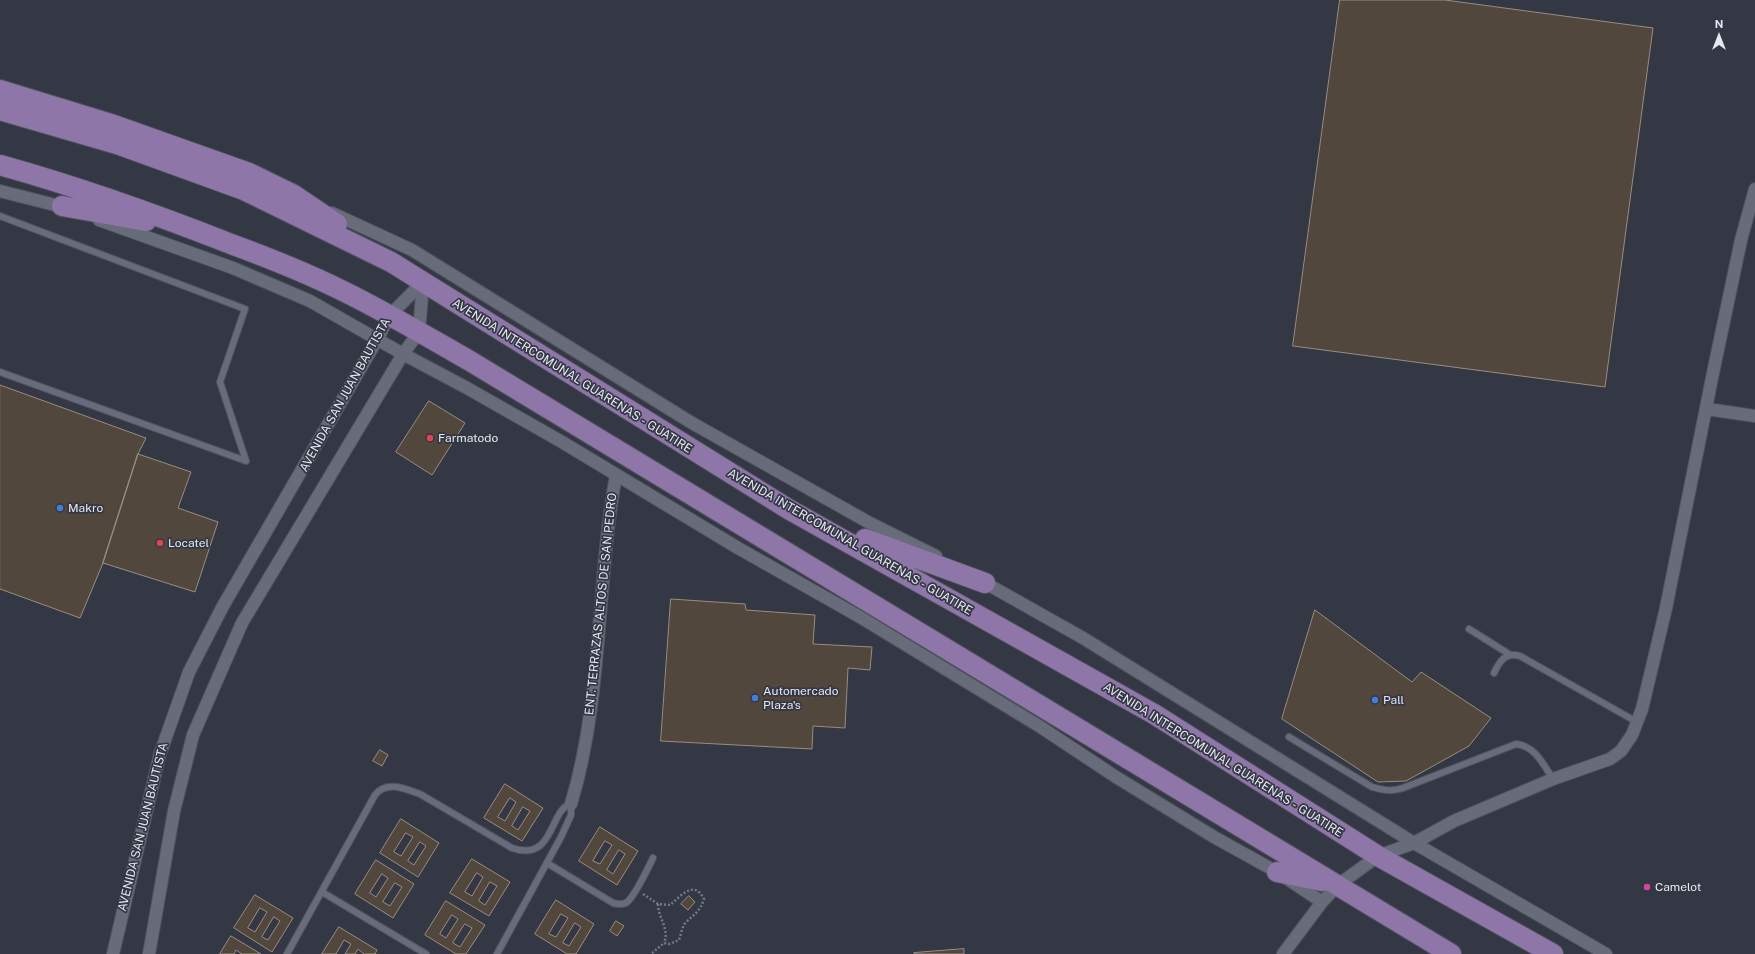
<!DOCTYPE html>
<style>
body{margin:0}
#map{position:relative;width:1755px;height:954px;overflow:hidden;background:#343744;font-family:"Public Sans",sans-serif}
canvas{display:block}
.north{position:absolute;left:1699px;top:16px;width:40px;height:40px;-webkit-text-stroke:3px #343744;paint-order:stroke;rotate:0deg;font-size:11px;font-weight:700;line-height:16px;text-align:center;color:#e6e8f1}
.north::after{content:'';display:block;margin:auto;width:14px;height:18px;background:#e6e8f1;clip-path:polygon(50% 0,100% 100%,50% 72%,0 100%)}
</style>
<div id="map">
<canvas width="1755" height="954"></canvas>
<div class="north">N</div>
</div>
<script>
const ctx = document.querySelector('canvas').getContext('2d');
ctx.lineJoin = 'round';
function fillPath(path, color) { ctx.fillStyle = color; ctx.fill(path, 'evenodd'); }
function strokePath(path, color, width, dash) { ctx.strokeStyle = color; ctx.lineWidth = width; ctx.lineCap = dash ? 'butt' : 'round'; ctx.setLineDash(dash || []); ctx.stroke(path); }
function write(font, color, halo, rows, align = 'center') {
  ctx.font = font + ' "Public Sans",sans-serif'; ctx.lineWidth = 3.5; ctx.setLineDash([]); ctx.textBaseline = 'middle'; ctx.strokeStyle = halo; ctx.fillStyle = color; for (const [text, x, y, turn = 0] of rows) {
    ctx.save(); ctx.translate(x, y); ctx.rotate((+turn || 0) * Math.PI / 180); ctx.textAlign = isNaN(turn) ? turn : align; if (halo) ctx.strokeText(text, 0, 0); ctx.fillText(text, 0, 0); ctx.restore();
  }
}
const building = new Path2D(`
 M1340,0H1445L1653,28L1605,387L1293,346Z
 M0,385L146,438L138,454L103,563L80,618L0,589Z
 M429,401L465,423L432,475L396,452Z
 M138,454L191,472L178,508L218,522L195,592L103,563Z
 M671,599L745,604L746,610L815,615L813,644L872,647L870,670L848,668L845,728L813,726L812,749L661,741Z
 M1315,610L1412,682L1421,672L1491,718L1469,746L1406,781L1378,782L1282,719Z
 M380,750L388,755L382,766L373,761Z
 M505,784L543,808L522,841L484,818ZM510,798L516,802L505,821L498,817ZM523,807L530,811L518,830L512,826Z
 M401,819L439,843L418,877L380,853ZM406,833L413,837L401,856L394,852ZM420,842L426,846L414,865L408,861Z
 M600,827L638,851L617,885L579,861ZM605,841L612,845L600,864L593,861ZM619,850L625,854L613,874L607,870Z
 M472,859L510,882L489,916L450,893ZM477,873L483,877L472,896L465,892ZM490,882L497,886L485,905L479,901Z
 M376,860L414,884L393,918L355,894ZM382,874L388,878L376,897L370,893ZM395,883L402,887L390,906L383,902Z
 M255,895L293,918L272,952L234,928ZM260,908L267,912L255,932L248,928ZM274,917L280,921L268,940L262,937Z
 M689,896L695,902L688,910L681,904Z
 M556,900L594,924L576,954H567L535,934ZM561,914L568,918L556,937L549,934ZM575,923L581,927L569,946L563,943Z
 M446,901L485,925L466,954H456L425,935ZM452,915L458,919L446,938L440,934ZM465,924L472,928L460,947L453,943Z
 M616,921L624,926L617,936L610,931Z
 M339,927L377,950L375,954H364L358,949L355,954H345L351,944L344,940L336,954H322Z
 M231,936L261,954H242L236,950L234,954H220Z
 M964,949V954H914V953Z`);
fillPath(building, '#52473c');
strokePath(building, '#9a8d81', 1);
const service = new Path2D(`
 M0,216L245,309L220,382L246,461
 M0,372L246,461
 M1469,629L1509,654
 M1494,673C1500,660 1506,652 1520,656L1637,722
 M1289,737L1372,787C1383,790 1392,792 1403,788L1516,744C1535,746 1543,764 1553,779
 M547,863L613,903C617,904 622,905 626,903C634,898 648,868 653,858
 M322,892L426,954
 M287,954L375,795C386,780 406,789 420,794L512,848C555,863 549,809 571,804V815L561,837L497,954`);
const minor = new Path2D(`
 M0,191L67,208
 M332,213L412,250L692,423L868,522L936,556
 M99,220L233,268L310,301L403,354L467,388L562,442L738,548L860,617L1039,726L1116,777L1214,837L1277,872L1322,902
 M1707,409L1755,416
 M980,580L1083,638L1414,843L1606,954
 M571,804C603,698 596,584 616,475
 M113,954L160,754L189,672L223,606L378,338L389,316L423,282
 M149,954L174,811L193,735L242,623L403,354L419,332L423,282
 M1283,954L1322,902L1338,885L1378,856L1414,843L1454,821L1553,779L1610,759L1621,751L1632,735L1642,709L1666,608L1713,373L1741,240L1755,189`);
const trunk = new Path2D(`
 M0,90L111,124L249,173L294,195L337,224
 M0,110L120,145L244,190L391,262L790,510L1154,714L1378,856L1553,954
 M0,165C79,187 155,214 231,244C269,258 307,273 343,291C386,312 428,337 470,361L1451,954
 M62,206L146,221
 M865,539L985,583
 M1277,872L1322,881`);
strokePath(service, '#50535e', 8);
strokePath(minor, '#50535e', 14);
strokePath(trunk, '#50535e', 22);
strokePath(new Path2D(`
 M643,894L658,904L670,905C681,896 694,879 704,899C700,911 695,914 686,922C682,927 681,934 679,940L669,944L664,943L651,954
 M658,904C658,918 670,929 664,943`), '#767985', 2.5, [2, 2]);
strokePath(service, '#686b7a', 6);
strokePath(minor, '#686b7a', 12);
strokePath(trunk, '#8f76a9', 20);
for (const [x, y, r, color] of [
 [430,438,4,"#e0444e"],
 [60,508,4,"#3f7fe0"],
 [160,543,4,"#e0444e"],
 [755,698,4,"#3f7fe0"],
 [1375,700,4,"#3f7fe0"],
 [1647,887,4,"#d1479c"]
]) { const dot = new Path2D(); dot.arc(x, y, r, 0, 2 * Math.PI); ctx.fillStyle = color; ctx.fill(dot); strokePath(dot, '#343744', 1.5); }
write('12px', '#e6e8f1', '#343744', [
 ["AVENIDA INTERCOMUNAL GUARENAS - GUATIRE",572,376,32],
 ["AVENIDA SAN JUAN BAUTISTA",345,395,-61],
 ["AVENIDA INTERCOMUNAL GUARENAS - GUATIRE",850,542,30],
 ["ENT. TERRAZAS ALTOS DE SAN PEDRO",601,604,-84],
 ["AVENIDA INTERCOMUNAL GUARENAS - GUATIRE",1223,760,32],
 ["AVENIDA SAN JUAN BAUTISTA",143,827,-76]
]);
write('12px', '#e6e8f1', '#343744', [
 ["Farmatodo",438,438],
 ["Makro",68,508],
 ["Locatel",168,543],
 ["Automercado",763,691],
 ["Plaza's",763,705],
 ["Pall",1383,700],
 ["Camelot",1655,887]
], 'left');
</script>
